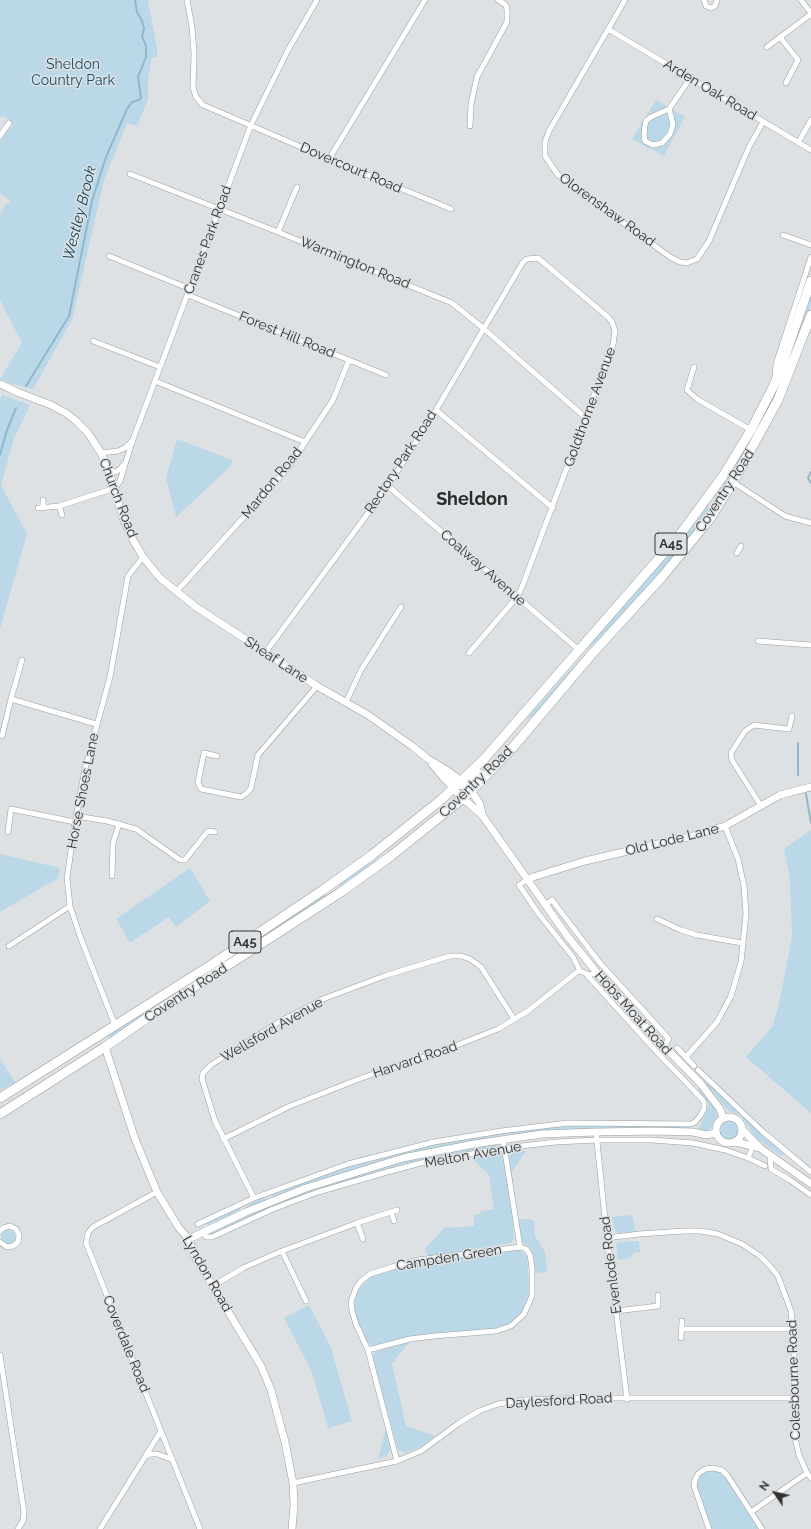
<!DOCTYPE html>
<html>
<head>
<meta charset="utf-8">
<style>
	body { margin:0 }
	#map { position:relative; width:811px; height:1529px; overflow:hidden; background:#dee1e3; font-family:Raleway,sans-serif }
	canvas { display:block }
	.north { position:absolute; left:755px; top:1473px; width:40px; height:40px; -webkit-text-stroke:3px #dee1e3; paint-order:stroke; rotate:304deg; font-size:11px; font-weight:700; line-height:16px; text-align:center; color:#333435 }
	.north::after { content:''; display:block; margin:auto; width:14px; height:18px; background:#333435; clip-path:polygon(50% 0,100% 100%,50% 72%,0 100%) }
</style>
</head>
<body>
<div id="map">
<canvas width="811" height="1529"></canvas>
<div class="north">N</div>
</div>
<script>
const ctx = document.querySelector('canvas').getContext('2d');
ctx.lineJoin = 'round';
function fill(path, color) {
  ctx.fillStyle = color;
  ctx.fill(path, 'evenodd');
}
function poly(rows) {
  const path = new Path2D();
  for (const r of rows) {
    if (r.length === 3) {
      path.moveTo(r[0] + r[2], r[1]);
      path.arc(r[0], r[1], r[2], 0, 2 * Math.PI);
      continue;
    }
    path.moveTo(r[0], r[1]);
    for (let i = 2; i < r.length; i += 2) path.lineTo(r[i], r[i + 1]);
  }
  return path;
}
function stroke(path, color, width, dash) {
  ctx.strokeStyle = color;
  ctx.lineWidth = width;
  ctx.lineCap = dash ? 'butt' : 'round';
  ctx.setLineDash(dash || []);
  ctx.stroke(path);
}
function write(font, color, halo, rows, align = 'center') {
  ctx.font = font + ' Raleway,sans-serif';
  ctx.lineWidth = 3;
  ctx.setLineDash([]);
  ctx.textBaseline = 'middle';
  ctx.strokeStyle = halo;
  ctx.fillStyle = color;
  for (const [text, x, y, turn = 0] of rows) {
    ctx.save();
    ctx.translate(x, y);
    ctx.rotate((+turn || 0) * Math.PI / 180);
    ctx.textAlign = isNaN(turn) ? turn : align;
    if (halo) ctx.strokeText(text, 0, 0);
    ctx.fillText(text, 0, 0);
    ctx.restore();
  }
}
fill(poly([
	[0,0,148,0,157,48,157,57,152,57,148,80,148,97,146,105,137,126,127,123,104,180,72,320,33,389,9,383,0,379,22,343,0,300,0,214,6,204,12,202,0,193,0,141,8,130,13,126,5,116,0,117],
	[656,100,685,117,664,156,632,139],
	[811,293,811,305,806,321,795,351,792,350],
	[2,395,30,405,14,438,1,485,27,534,0,629,0,401],
	[754,431,758,433,715,505,713,504,716,498,713,497],
	[177,439,232,460,231,466,176,517,166,478],
	[709,501,711,502,707,508,711,510,692,537,623,614,595,643,587,649,585,650],
	[587,654,539,712,528,719,527,718,584,655],
	[811,830,811,1113,746,1057,772,1027,779,1004,792,937,790,879,784,849],
	[0,854,60,868,58,878,0,912],
	[376,859,378,862,342,888,339,885,328,891],
	[190,868,210,901,176,927,169,917,130,943,116,919],
	[336,889,337,890,112,1038,106,1035,323,894,325,897],
	[0,1058,15,1082,0,1090],
	[708,1082,742,1116,783,1152,784,1154,783,1155,781,1156,756,1138,741,1115,729,1111,726,1108,706,1084],
	[699,1089,715,1109,717,1115,716,1121,712,1128,706,1131,699,1129,708,1106,708,1103,697,1091],
	[730,1130,10],
	[585,1125,691,1126,692,1128,691,1130,620,1127,508,1134,404,1155,360,1167,273,1197,271,1195,272,1194,344,1168,430,1146,520,1130],
	[496,1144,497,1147,426,1160,349,1181,213,1235,210,1234,209,1233,289,1197,396,1163,446,1152],
	[526,1151,512,1172,517,1219,529,1219,534,1221,535,1236,545,1252,547,1272,535,1273,534,1259,531,1250,522,1241,519,1225,513,1226,514,1237,511,1243,428,1257,425,1249,444,1228,474,1226,474,1215,479,1214,481,1211,494,1209,489,1175,472,1158],
	[263,1197,265,1198,265,1201,247,1207,247,1205],
	[240,1207,240,1211,207,1225,206,1223],
	[627,1215,633,1217,635,1231,619,1233,614,1229,612,1217],
	[8,1237,7],
	[639,1241,640,1252,635,1252,629,1258,618,1260,616,1245,618,1242],
	[518,1249,527,1257,530,1294,526,1307,516,1320,504,1327,472,1331,407,1337,373,1346,366,1341,357,1323,354,1301,358,1290,370,1277,393,1268],
	[309,1305,331,1348,352,1421,328,1428,312,1372,284,1318],
	[409,1342,392,1364,406,1426,435,1436,422,1446,406,1453,398,1450,372,1358,375,1352],
	[386,1427,392,1447,386,1457,378,1459],
	[715,1470,720,1472,727,1478,759,1529,711,1529,698,1492,697,1484,701,1474,705,1471]
]), '#bad8e8');
stroke(poly([
	[26,386,69,316,92,201,106,157,127,109,132,102,139,100,141,98,138,77,146,57,146,46,142,36,144,29,142,21,137,12,135,0],
	[0,455,7,430,16,408],
	[811,472,808,478,811,483],
	[798,775,798,743],
	[806,794,811,823]
]), '#90b8cc', 2);
const street = poly([
	[187,0,192,27,194,53,193,88,196,97,203,105,329,159,451,209],
	[625,0,549,131,545,142,545,156,558,175,670,257,680,262,687,263,697,259,709,241,749,147,763,122],
	[704,0,706,6,711,8,715,6,717,0],
	[801,0,811,13],
	[608,29,811,150],
	[780,37,798,60,786,83],
	[767,47,811,14],
	[669,109,651,117,646,121,645,125,644,136,645,141,653,145,662,143,670,134,673,124,669,109,691,77],
	[470,126,471,104,477,77,507,22,507,10,506,5,498,0],
	[0,136,9,123],
	[798,143,811,120],
	[329,159,425,0],
	[130,174,278,232,452,303,483,328,586,418],
	[278,232,297,187],
	[783,235,811,245],
	[109,256,190,289],
	[188,295,386,375],
	[93,341,160,367],
	[694,367,687,390,697,399,751,430],
	[775,377,776,364,811,257],
	[155,381,305,442],
	[436,410,553,508],
	[101,453,118,451,125,448,131,442],
	[109,471,116,472,120,469,124,464],
	[733,482,785,516,811,523],
	[388,486,579,650],
	[43,500,43,507],
	[59,506,62,515],
	[38,508,59,506,115,488,120,481,132,442,251,125,288,50,317,0],
	[737,553,741,546],
	[176,592,288,468,333,400,349,360],
	[758,641,811,645],
	[265,653,388,486,436,410,523,262,527,259,538,258,608,317,612,322,615,331,613,345,522,587,517,597,469,653],
	[22,660,11,699,96,724],
	[346,702,361,670,401,607],
	[2,736,11,699],
	[217,756,204,753,198,782,201,789,241,797,247,793,251,788,258,755,317,686],
	[761,806,732,760,731,753,745,731,754,725,789,729,792,716],
	[76,816,107,821,136,829,180,860,185,860,207,832,211,831,215,832],
	[8,832,11,809,75,822],
	[112,876,113,843,119,824],
	[527,880,519,885,538,913,573,957,580,971],
	[545,905,552,900,600,963,669,1039,664,1047],
	[657,919,681,930,697,935,742,943],
	[9,946,70,906],
	[115,1025,81,939,70,906,67,878,75,822,85,769,110,677,128,576,143,557],
	[677,1048,694,1066],
	[686,1057,717,1022,731,996,741,962,746,914,744,886,738,859,725,826],
	[698,1070,762,1131,811,1172],
	[596,1132,607,1238,627,1399],
	[223,1139,290,1106,359,1079,455,1046,498,1029,528,1011,577,972,580,971,590,975,596,972],
	[503,1139,520,1247,526,1249,530,1255,532,1268,532,1296,524,1314,511,1326,496,1331,434,1336,410,1339,368,1350,356,1324,352,1311,351,1302,356,1288,361,1281,370,1274,392,1267,418,1260,520,1247],
	[770,1154,771,1169,790,1180,811,1195],
	[748,1158,765,1166],
	[157,1192,93,1227,88,1233,86,1243,200,1529],
	[254,1198,215,1121,202,1079,203,1073,211,1065,279,1022,323,999,387,975,450,956,461,956,470,959,481,967,514,1019],
	[391,1212,394,1221],
	[357,1223,363,1239],
	[198,1224,254,1198,348,1164,434,1142,501,1131,568,1123,691,1124,695,1122,700,1116,704,1109,704,1102,701,1098,654,1049,587,975],
	[0,1231,3,1228,10,1226,16,1229,19,1235,18,1242,13,1246,7,1247,0,1242],
	[204,1232,206,1237,212,1237,273,1209,318,1192,387,1172,421,1163,504,1148,556,1142,597,1140,652,1140,693,1143,725,1150,748,1158,751,1151],
	[607,1238,639,1234,684,1231,701,1231,718,1234,742,1244,760,1256,770,1266,778,1276,791,1311,794,1346,795,1438,799,1455,807,1473,811,1478],
	[282,1251,306,1301],
	[213,1286,243,1268,282,1251,357,1223,397,1210],
	[616,1311,658,1306,658,1295],
	[682,1329,793,1329],
	[681,1338,682,1321],
	[368,1350,397,1461],
	[0,1355,24,1512,23,1521,18,1529],
	[146,1456,151,1454,157,1454,171,1459],
	[293,1483,397,1461,421,1451,459,1423,479,1411,498,1404,522,1400,594,1398,794,1398],
	[751,1512,807,1473],
	[100,1529,161,1431],
	[709,1529,694,1486,695,1480,698,1474,705,1469,713,1468,722,1470,727,1475,762,1529]
]);
const secondary = poly([
	[0,384,17,392,51,405,66,413,75,420,88,433,101,453,109,470,123,518,132,538,143,557,160,578,196,607,317,686,368,715,412,746,428,759,448,771,461,781,471,791,480,804,482,815],
	[432,764,459,795,482,815,568,937,594,969,641,1022,701,1084,720,1109,723,1118],
	[527,880,533,877,585,861,692,836,725,826,780,795,811,787],
	[105,1047,135,1139,157,1192,179,1228,189,1239,194,1255,261,1366,271,1390,285,1442,293,1483,294,1505,292,1529],
	[729,1130,13],
	[742,1129,760,1148,811,1184],
	[736,1142,760,1148],
	[189,1239,246,1212,306,1188,403,1158,474,1144,542,1134,596,1132,654,1131,693,1132,706,1135,716,1133]
]);
const highway = poly([
	[444,777,458,784,465,785,473,781,480,774],
	[0,1098,211,965,323,890,372,855,442,799,484,759,682,532,723,476,751,430,773,387,780,371,811,281],
	[0,1114,105,1047,160,1009,341,892,391,856,467,795,509,752,591,655,662,577,709,520,733,482,778,400,811,315]
]);
stroke(street, '#9a9d9e', 6);
stroke(secondary, '#9a9d9e', 8);
stroke(highway, '#9a9d9e', 10);
stroke(street, '#fff', 5);
stroke(secondary, '#fff', 7);
stroke(highway, '#fff', 9);
for (const [x, y, w] of [
	[671,544,32],
	[245,942,32]
]) {
  const box = new Path2D();
  box.roundRect(x - w / 2, y - 11, w, 22, 3);
  ctx.fillStyle = '#dee1e3';
  ctx.fill(box);
  stroke(box, '#333435', 1);
}
write('bold 13px', '#333435', null, [
	["A45",671,544],
	["A45",245,942]
]);
write('14px', '#194d63', '#dee1e3', [
	["Sheldon",73,65],
	["Country Park",73,81]
]);
write('14px', '#333435', '#dee1e3', [
	["Arden Oak Road",710,90,31],
	["Dovercourt Road",351,168,23],
	["Olorenshaw Road",607,210,36],
	["Cranes Park Road",208,240,-70],
	["Warmington Road",355,263,22],
	["Forest Hill Road",287,335,22],
	["Goldthorne Avenue",590,407,-70],
	["Rectory Park Road",401,462,-57],
	["Mardon Road",272,483,-51],
	["Coventry Road",725,491,-57],
	["Church Road",118,498,69],
	["Coalway Avenue",483,568,41],
	["Sheaf Lane",276,660,33],
	["Coventry Road",476,782,-44],
	["Horse Shoes Lane",83,791,-79],
	["Old Lode Lane",672,840,-14],
	["Coventry Road",186,993,-33],
	["Hobs Moat Road",633,1013,48],
	["Wellsford Avenue",272,1030,-30],
	["Harvard Road",415,1060,-19],
	["Melton Avenue",473,1155,-10],
	["Campden Green",449,1258,-9],
	["Evenlode Road",611,1265,-97],
	["Lyndon Road",207,1274,60],
	["Coverdale Road",126,1344,68],
	["Colesbourne Road",794,1380,-92],
	["Daylesford Road",559,1401,-3]
]);
write('italic 15px', '#0c4359', '#dee1e3', [
	["Westley Brook",80,213,-76]
]);
write('bold 18px', '#2a2c2d', '#dee1e3', [
	["Sheldon",472,500]
]);
</script>
</body>
</html>
